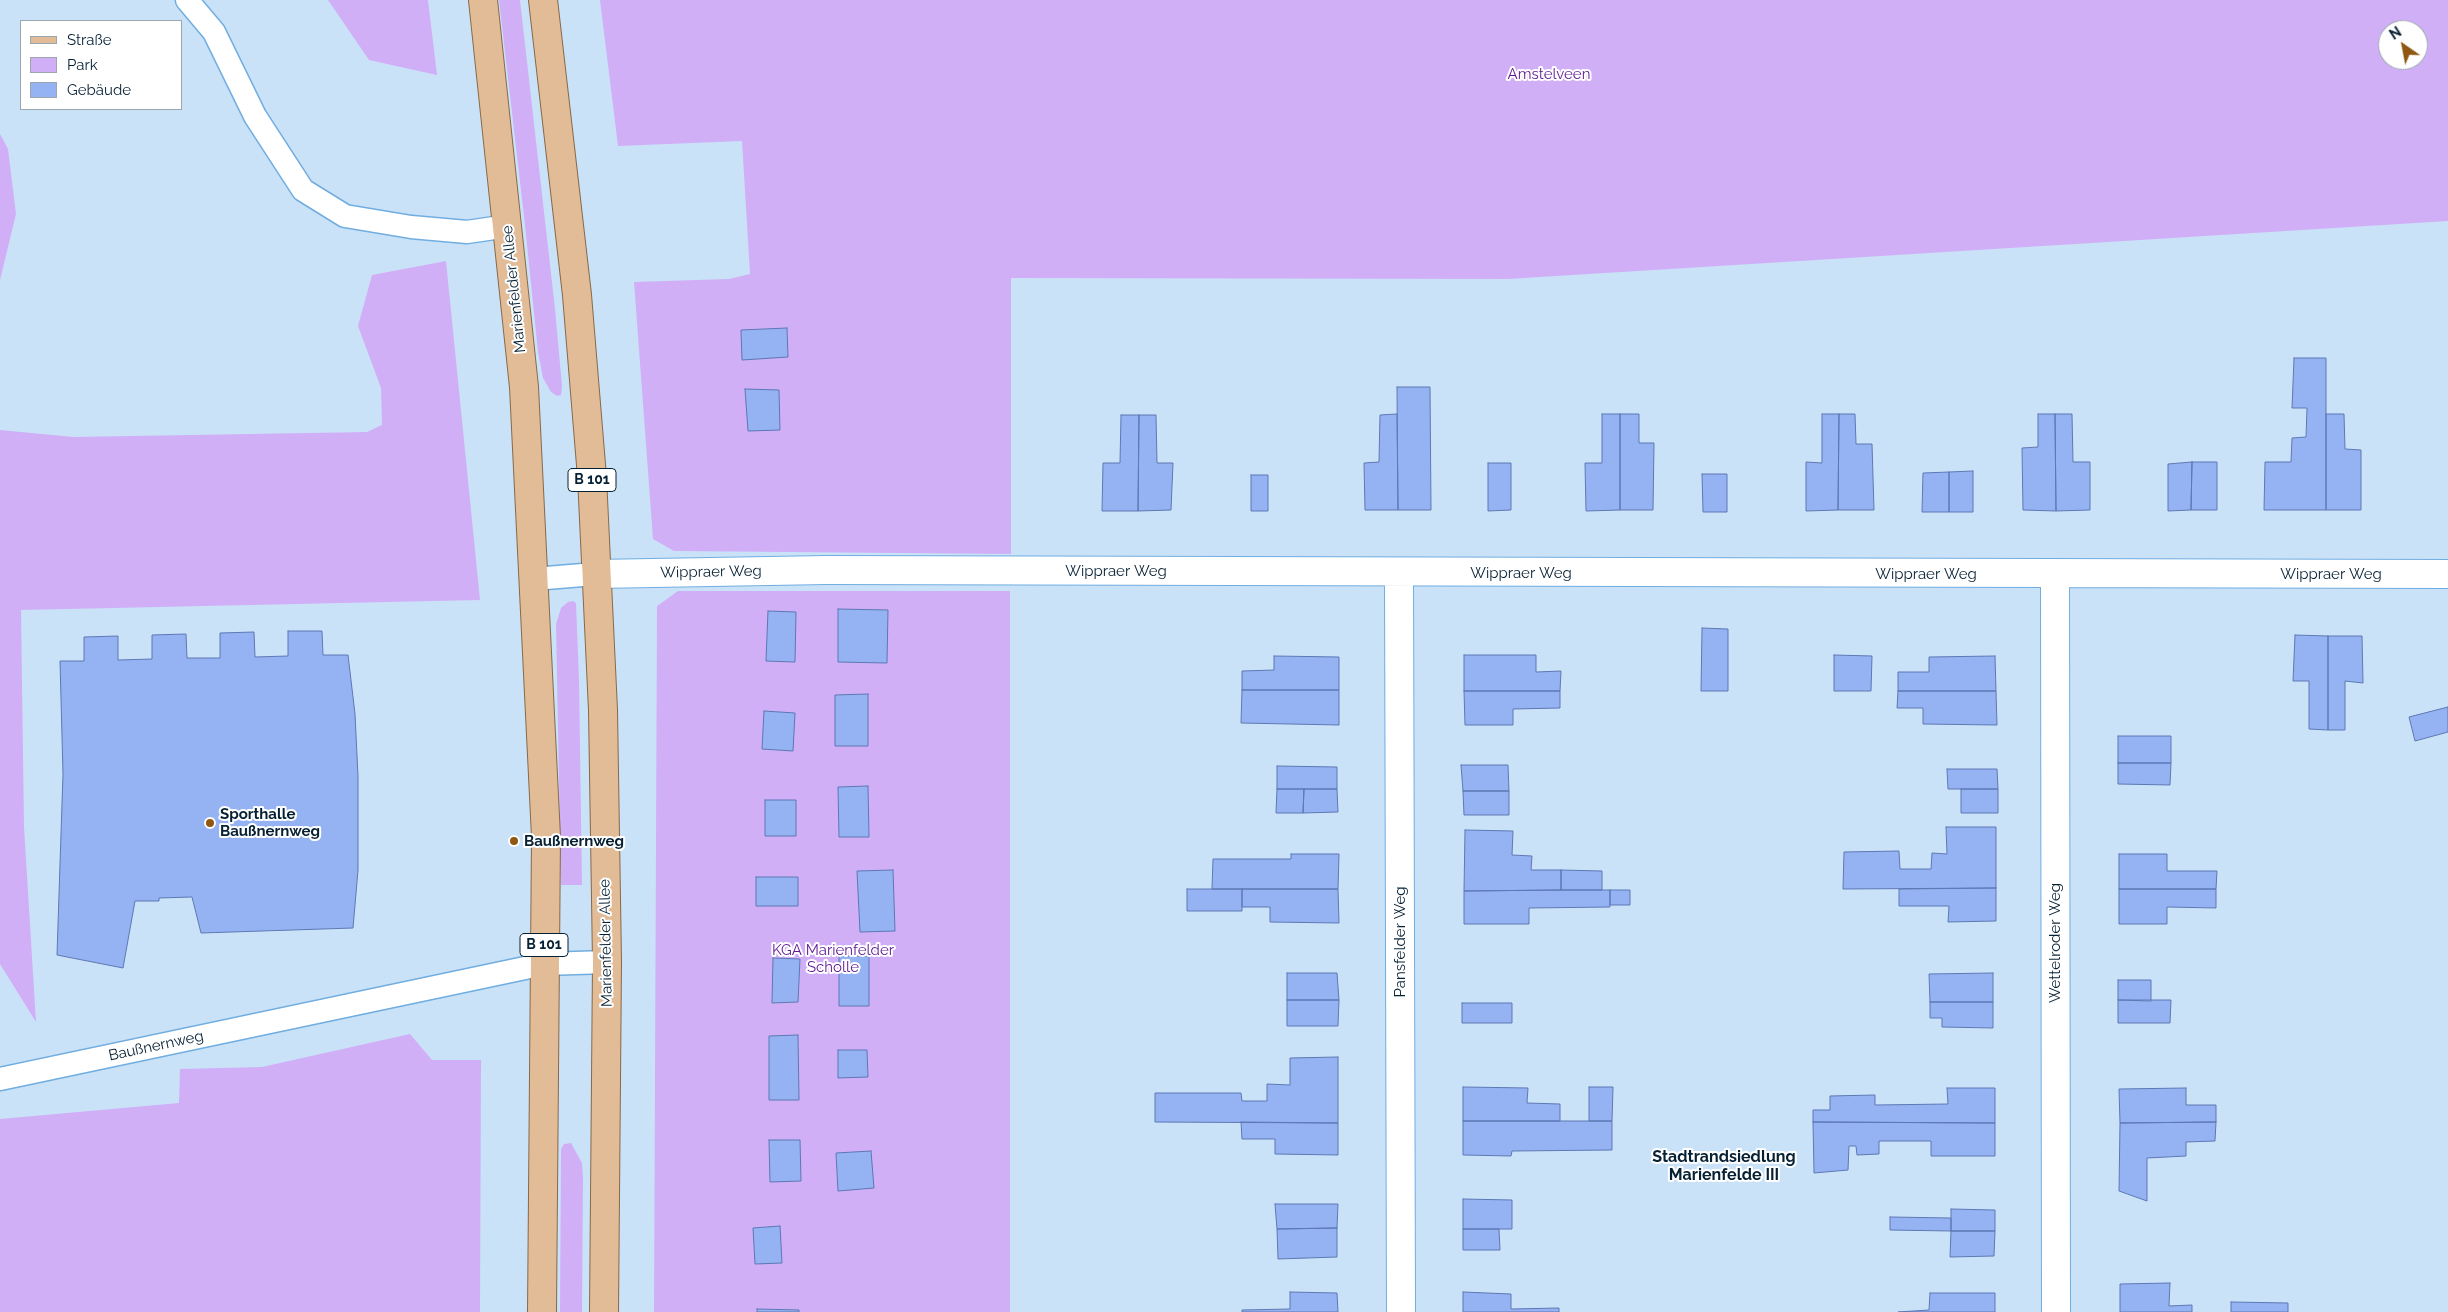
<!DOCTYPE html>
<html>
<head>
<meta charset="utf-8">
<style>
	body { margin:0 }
	#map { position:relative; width:2448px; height:1312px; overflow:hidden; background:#cae2f8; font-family:Raleway,sans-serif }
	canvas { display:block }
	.legend { position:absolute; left:20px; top:20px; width:162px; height:90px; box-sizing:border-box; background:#fff; border:1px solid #9ba6ae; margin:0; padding:6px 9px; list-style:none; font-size:15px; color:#062034 }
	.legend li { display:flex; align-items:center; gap:10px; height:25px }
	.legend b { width:25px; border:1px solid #9ba6ae }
	.north { position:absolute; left:2378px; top:20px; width:50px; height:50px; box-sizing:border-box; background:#fff; border:1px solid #9ba6ae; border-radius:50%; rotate:327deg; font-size:14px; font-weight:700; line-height:20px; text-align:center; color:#062034 }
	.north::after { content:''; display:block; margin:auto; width:18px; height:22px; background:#905710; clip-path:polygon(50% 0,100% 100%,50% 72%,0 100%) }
</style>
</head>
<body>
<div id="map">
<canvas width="2448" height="1312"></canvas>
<ul class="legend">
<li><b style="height:6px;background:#e1bc97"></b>Straße</li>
<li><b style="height:14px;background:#d0aff7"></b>Park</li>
<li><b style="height:14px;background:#95b2f2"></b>Gebäude</li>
</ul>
<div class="north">N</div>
</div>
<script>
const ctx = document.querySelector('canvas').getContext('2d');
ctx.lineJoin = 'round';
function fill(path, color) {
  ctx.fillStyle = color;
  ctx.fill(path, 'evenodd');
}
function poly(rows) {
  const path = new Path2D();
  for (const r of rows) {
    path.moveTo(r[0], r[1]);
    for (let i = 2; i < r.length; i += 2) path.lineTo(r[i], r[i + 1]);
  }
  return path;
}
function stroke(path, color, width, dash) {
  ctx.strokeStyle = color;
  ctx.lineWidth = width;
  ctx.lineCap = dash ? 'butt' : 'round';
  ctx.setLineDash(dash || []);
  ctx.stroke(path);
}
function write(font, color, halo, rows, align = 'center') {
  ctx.font = font + ' Raleway,sans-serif';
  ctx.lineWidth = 4;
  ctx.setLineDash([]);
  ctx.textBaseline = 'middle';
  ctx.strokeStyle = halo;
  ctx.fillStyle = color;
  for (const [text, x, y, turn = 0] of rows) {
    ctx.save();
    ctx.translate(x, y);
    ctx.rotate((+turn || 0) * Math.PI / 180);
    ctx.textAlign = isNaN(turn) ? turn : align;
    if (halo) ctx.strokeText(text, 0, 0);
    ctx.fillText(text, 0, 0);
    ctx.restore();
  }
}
fill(poly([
	[328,0,428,0,437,75,369,60],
	[499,0,520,0,555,309,562,386,561,395,557,396,551,392,543,378,538,352,525,225],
	[600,0,2448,0,2448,221,1508,279,1011,278,1011,554,674,551,653,539,634,282,729,279,750,274,742,141,618,146],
	[2388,30,2418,30,2418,60,2388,60],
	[0,134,8,149,16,214,0,280],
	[446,261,480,600,21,610,24,827,36,1022,0,964,0,430,73,437,367,432,382,425,381,388,358,326,372,275],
	[678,591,1010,591,1010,1312,654,1312,657,606],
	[573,601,576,603,579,680,582,885,561,885,556,624,561,608,568,602],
	[410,1034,432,1060,481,1060,480,1312,0,1312,0,1119,179,1103,180,1069,262,1067],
	[571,1143,582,1163,583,1177,582,1312,560,1312,561,1149,564,1144]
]), '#d0aff7');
const building = poly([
	[787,328,788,357,742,360,741,330,787,328],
	[2294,358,2326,358,2326,510,2264,510,2265,462,2291,462,2292,438,2306,437,2307,408,2292,408,2294,358],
	[1397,387,1430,387,1431,510,1398,510,1397,387],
	[745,389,779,390,780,430,748,431,745,389],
	[1397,414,1398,510,1365,510,1364,463,1379,462,1380,415,1397,414],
	[1602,414,1620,414,1620,510,1586,511,1585,463,1602,463,1602,414],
	[1620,414,1639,414,1639,443,1654,443,1653,510,1620,510,1620,414],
	[1822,414,1839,414,1838,510,1806,511,1806,462,1822,463,1822,414],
	[1839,414,1855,414,1856,444,1872,444,1874,510,1838,510,1839,414],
	[2038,414,2055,414,2056,511,2023,510,2022,448,2038,447,2038,414],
	[2055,414,2072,414,2073,462,2090,462,2090,510,2056,511,2055,414],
	[2326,414,2344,414,2345,449,2361,450,2361,510,2326,510,2326,414],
	[1121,415,1139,415,1138,511,1102,511,1103,463,1120,463,1121,415],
	[1139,415,1156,415,1157,463,1173,463,1171,510,1138,511,1139,415],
	[2192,462,2217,462,2217,510,2191,510,2192,462],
	[2192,462,2191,510,2168,511,2168,464,2192,462],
	[1488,463,1511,463,1511,510,1488,511,1488,463],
	[1973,471,1973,512,1949,512,1949,472,1973,471],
	[1949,472,1949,512,1922,512,1923,473,1949,472],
	[1702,474,1727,474,1727,512,1703,512,1702,474],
	[1251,475,1268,475,1268,511,1251,511,1251,475],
	[838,609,888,610,887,663,838,662,838,609],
	[768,611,796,612,795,662,766,661,768,611],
	[1702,628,1728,629,1728,691,1701,691,1702,628],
	[288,631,322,631,323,655,348,655,355,714,358,776,358,870,353,928,201,933,192,897,159,898,159,901,135,901,123,968,57,955,63,774,60,661,84,661,84,637,118,636,118,660,152,659,152,635,186,634,187,658,220,658,220,633,254,632,255,657,288,656,288,631],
	[2295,635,2328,636,2328,730,2309,729,2309,681,2293,681,2295,635],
	[2328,636,2362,636,2363,683,2345,681,2345,730,2328,730,2328,636],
	[1464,655,1536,655,1536,672,1561,671,1560,691,1464,691,1464,655],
	[1834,655,1872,656,1871,691,1834,691,1834,655],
	[1274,656,1339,657,1339,690,1242,690,1242,671,1274,670,1274,656],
	[1995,656,1996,691,1898,691,1898,672,1929,672,1929,657,1995,656],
	[1242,690,1339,690,1339,725,1241,723,1242,690],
	[1464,691,1560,691,1560,708,1513,709,1513,725,1465,725,1464,691],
	[1898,691,1996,691,1997,725,1923,724,1923,708,1897,708,1898,691],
	[868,694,868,746,835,746,835,695,868,694],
	[2448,707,2448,732,2415,741,2409,717,2448,707],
	[764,711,795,713,793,751,762,749,764,711],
	[2118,736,2171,736,2171,763,2118,763,2118,736],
	[2118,763,2171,763,2170,785,2118,784,2118,763],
	[1461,765,1508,765,1509,791,1463,791,1461,765],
	[1277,766,1337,767,1337,789,1277,789,1277,766],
	[1947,769,1997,769,1998,789,1948,789,1947,769],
	[868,786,869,837,839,837,838,787,868,786],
	[1277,789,1304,789,1303,813,1276,813,1277,789],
	[1304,789,1337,789,1338,812,1303,813,1304,789],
	[1961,789,1998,789,1998,813,1961,813,1961,789],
	[1463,791,1509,791,1509,815,1464,815,1463,791],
	[765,800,796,800,796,836,765,836,765,800],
	[1946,827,1996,827,1996,888,1843,889,1844,852,1899,851,1900,869,1931,869,1932,853,1947,854,1946,827],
	[1465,830,1513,831,1512,855,1532,856,1531,870,1561,870,1561,890,1464,891,1465,830],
	[1291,854,1339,854,1338,889,1212,889,1213,859,1291,859,1291,854],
	[2119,854,2167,854,2167,871,2217,871,2216,889,2119,889,2119,854],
	[893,870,895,931,860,932,857,871,893,870],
	[1561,870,1602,871,1602,890,1561,890,1561,870],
	[756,877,798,877,798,906,756,906,756,877],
	[1996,888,1996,921,1948,922,1949,906,1899,906,1899,889,1996,888],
	[1187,889,1242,889,1242,911,1187,911,1187,889],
	[1242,889,1338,889,1339,923,1270,922,1270,907,1242,907,1242,889],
	[2119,889,2216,889,2216,908,2167,907,2167,924,2119,924,2119,889],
	[1561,890,1610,890,1610,907,1529,908,1529,924,1464,924,1464,891,1561,890],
	[1610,890,1630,890,1630,905,1610,905,1610,890],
	[839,956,869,956,869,1006,839,1006,839,956],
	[773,958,800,959,798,1002,772,1003,773,958],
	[1287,973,1337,973,1339,1000,1287,1000,1287,973],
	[1993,973,1993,1002,1930,1002,1929,974,1993,973],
	[2118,980,2151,980,2151,1001,2118,1000,2118,980],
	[1287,1000,1339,1000,1338,1026,1287,1026,1287,1000],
	[2118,1000,2171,1000,2170,1023,2118,1023,2118,1000],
	[1930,1002,1993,1002,1993,1028,1942,1027,1942,1018,1930,1018,1930,1002],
	[1462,1003,1512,1003,1512,1023,1462,1023,1462,1003],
	[798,1035,799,1100,769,1100,769,1036,798,1035],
	[838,1050,867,1050,868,1077,838,1078,838,1050],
	[1338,1057,1338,1123,1155,1122,1155,1093,1241,1093,1242,1101,1267,1101,1267,1084,1290,1085,1290,1058,1338,1057],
	[1463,1087,1528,1088,1527,1103,1560,1104,1560,1121,1463,1121,1463,1087],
	[1589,1087,1613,1087,1612,1121,1589,1121,1589,1087],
	[1947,1088,1995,1088,1995,1123,1813,1122,1813,1110,1830,1110,1830,1096,1875,1095,1875,1105,1948,1104,1947,1088],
	[2186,1088,2186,1105,2216,1105,2216,1122,2120,1123,2119,1089,2186,1088],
	[1463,1121,1612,1121,1612,1150,1512,1151,1511,1156,1463,1155,1463,1121],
	[1241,1122,1338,1123,1338,1155,1275,1154,1275,1139,1242,1139,1241,1122],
	[1813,1122,1995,1123,1995,1156,1931,1156,1931,1141,1879,1141,1879,1154,1857,1155,1856,1146,1849,1146,1848,1170,1814,1173,1813,1122],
	[2216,1122,2215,1141,2186,1142,2186,1156,2147,1158,2147,1201,2119,1191,2120,1123,2216,1122],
	[769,1140,800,1140,801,1181,770,1182,769,1140],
	[871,1151,874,1188,838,1191,836,1153,871,1151],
	[1463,1199,1512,1200,1512,1229,1463,1229,1463,1199],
	[1275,1204,1338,1204,1337,1228,1277,1229,1275,1204],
	[1951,1209,1995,1210,1995,1231,1951,1231,1951,1209],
	[1890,1217,1951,1218,1951,1231,1890,1230,1890,1217],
	[780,1226,782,1263,755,1264,753,1228,780,1226],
	[1337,1228,1337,1257,1278,1259,1277,1229,1337,1228],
	[1463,1229,1499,1229,1500,1250,1463,1250,1463,1229],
	[1951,1231,1995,1231,1994,1256,1950,1257,1951,1231],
	[2170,1283,2169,1306,2192,1305,2192,1312,2120,1312,2120,1284,2170,1283],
	[1290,1292,1337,1293,1338,1312,1242,1312,1242,1310,1290,1309,1290,1292],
	[1463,1292,1511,1294,1511,1309,1559,1308,1559,1312,1463,1312,1463,1292],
	[1930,1293,1995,1293,1995,1312,1898,1312,1929,1310,1930,1293],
	[2231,1302,2288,1303,2288,1312,2231,1312,2231,1302],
	[757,1309,799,1310,799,1312,757,1312,757,1309]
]);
fill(building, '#95b2f2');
stroke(building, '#5d78b4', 1);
const lane = poly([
	[187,0,214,32,255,116,303,190,345,216,411,227,467,232,508,226],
	[534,579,595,574],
	[0,1079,544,964,607,962]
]);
const street = poly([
	[1399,573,1401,1312],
	[595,574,827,570,2448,574],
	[2055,574,2056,1312]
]);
const primary = poly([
	[483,0,524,387,546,837,542,1312],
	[543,0,577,295,592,477,603,710,607,962,604,1312]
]);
stroke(lane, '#70ade0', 25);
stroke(street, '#70ade0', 30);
stroke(primary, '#876948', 30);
stroke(lane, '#fff', 22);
stroke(street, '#fff', 28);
stroke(primary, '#e1bc97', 28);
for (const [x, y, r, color] of [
	[210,823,5,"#905710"],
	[514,841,5,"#905710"]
]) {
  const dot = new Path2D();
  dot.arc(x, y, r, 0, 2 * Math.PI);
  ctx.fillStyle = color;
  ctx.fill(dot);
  stroke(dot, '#fff', 2);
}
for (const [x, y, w] of [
	[592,480,48],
	[544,945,48]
]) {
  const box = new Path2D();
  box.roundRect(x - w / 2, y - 11.5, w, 23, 4);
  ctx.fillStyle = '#fff';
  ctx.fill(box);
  stroke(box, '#062034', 1);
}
write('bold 14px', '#062034', null, [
	["B 101",592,480],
	["B 101",544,945]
]);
write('15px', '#5f1a93', '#fff', [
	["Amstelveen",1549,74],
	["KGA Marienfelder",833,950],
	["Scholle",833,967]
]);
write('15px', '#062034', '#fff', [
	["Marienfelder Allee",514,289,-96],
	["Wippraer Weg",1116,571],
	["Wippraer Weg",711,572,-1],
	["Wippraer Weg",1521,573],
	["Wippraer Weg",1926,574],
	["Wippraer Weg",2331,574],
	["Pansfelder Weg",1400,942,-90],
	["Marienfelder Allee",606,943,-91],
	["Wettelroder Weg",2055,943,-90],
	["Baußnernweg",156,1046,-12]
]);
write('bold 15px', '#062034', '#fff', [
	["Sporthalle",220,814],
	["Baußnernweg",220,831],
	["Baußnernweg",524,841]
], 'left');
write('bold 16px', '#062034', '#fff', [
	["Stadtrandsiedlung",1724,1157],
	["Marienfelde III",1724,1175]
]);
</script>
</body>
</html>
